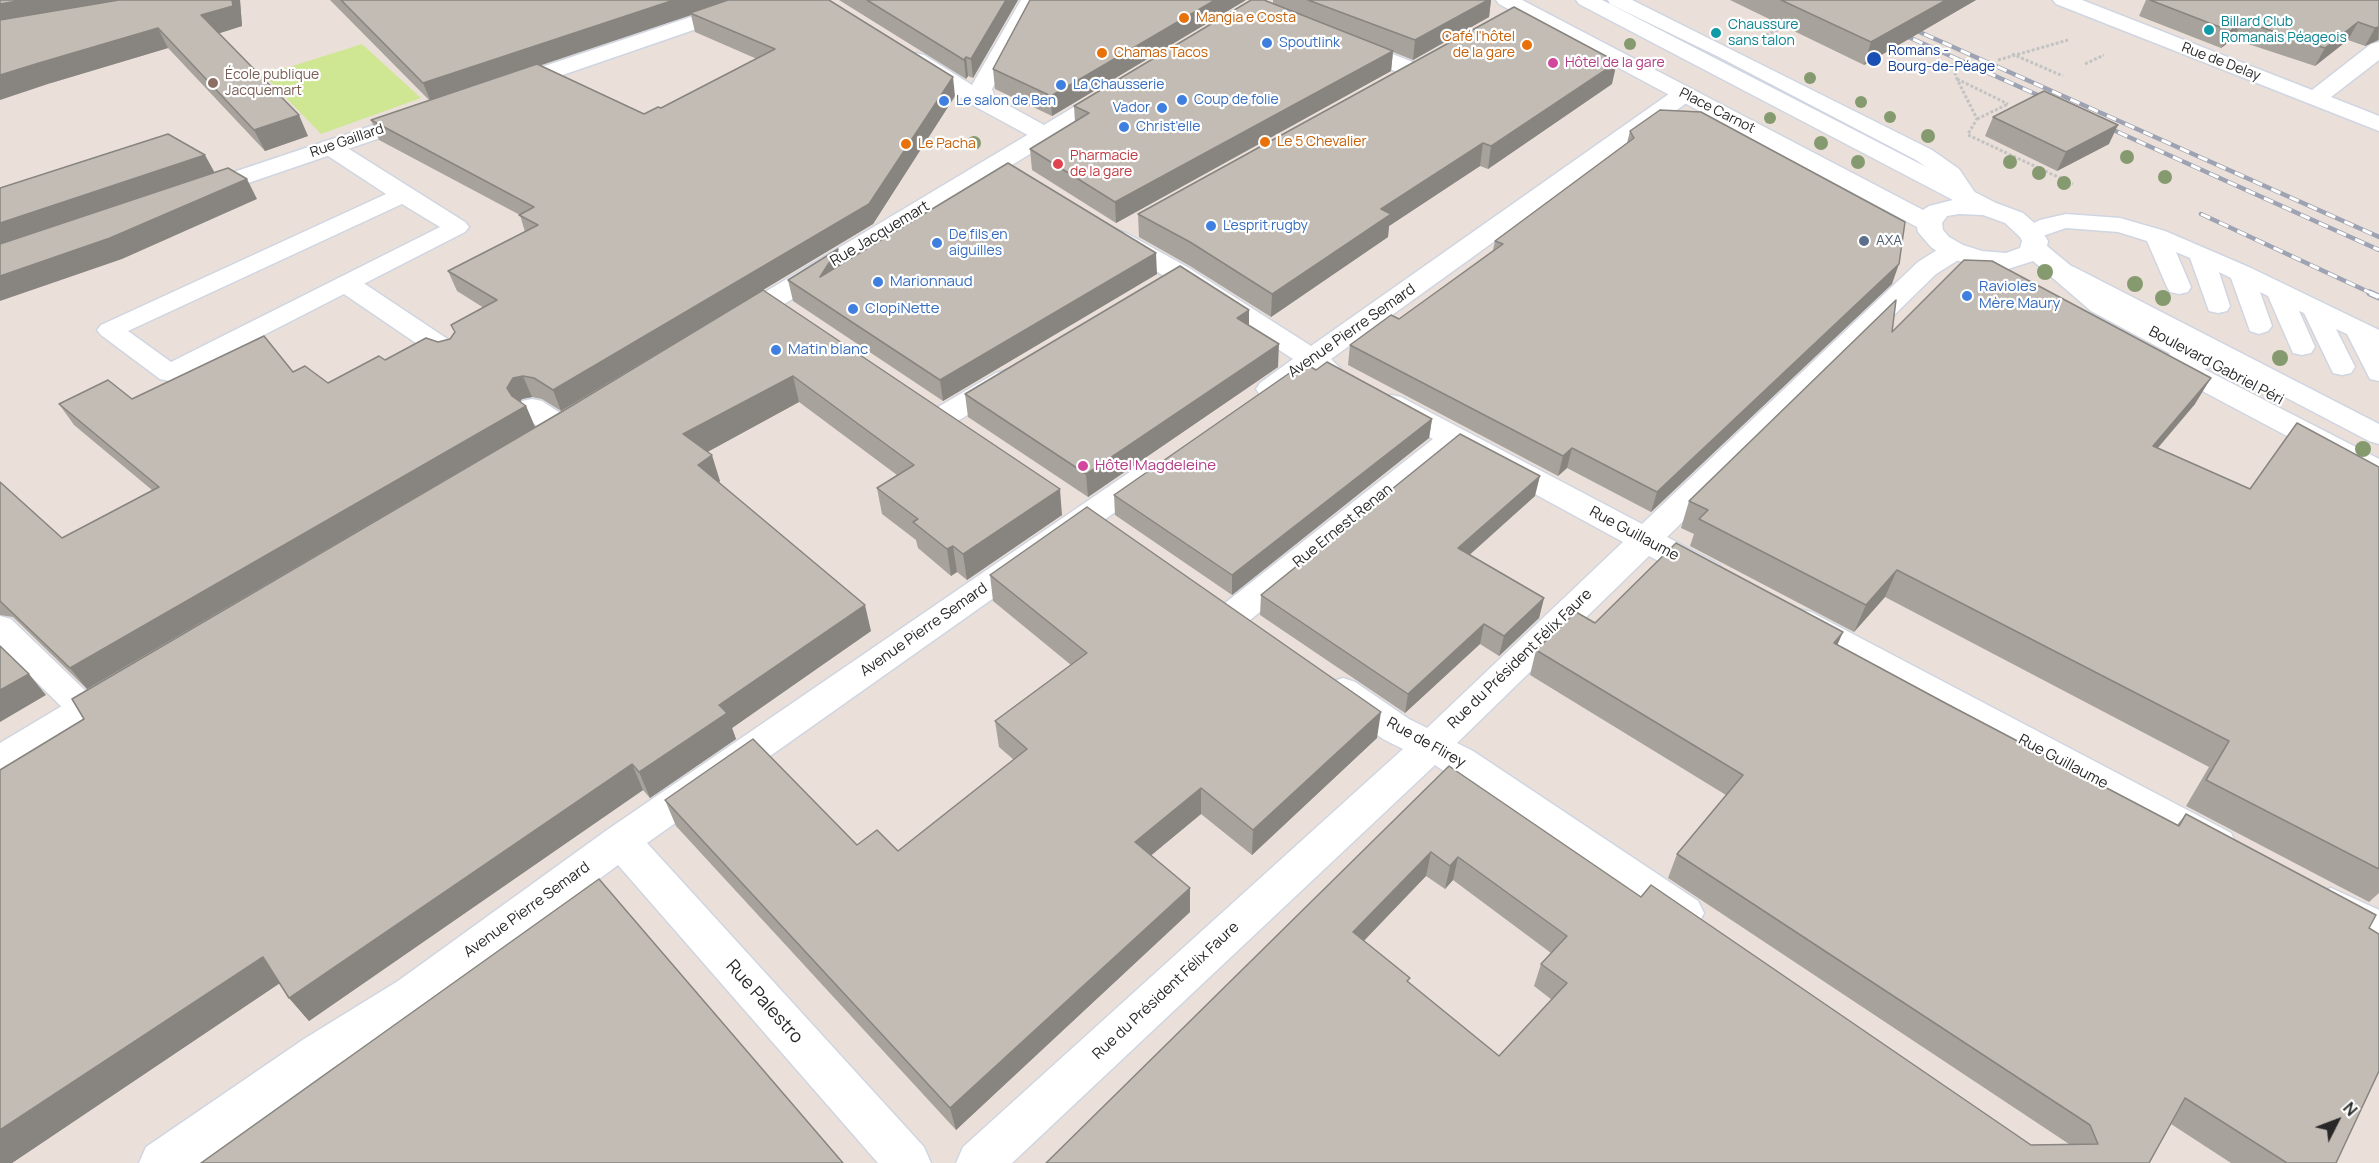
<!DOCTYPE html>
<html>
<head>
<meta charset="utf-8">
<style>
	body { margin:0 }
	#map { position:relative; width:2379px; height:1163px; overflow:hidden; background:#eae0d9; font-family:Manrope,sans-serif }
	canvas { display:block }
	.north { position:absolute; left:2307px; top:1091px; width:60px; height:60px; -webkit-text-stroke:4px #fff; paint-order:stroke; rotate:48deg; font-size:16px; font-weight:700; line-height:24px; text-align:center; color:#282828 }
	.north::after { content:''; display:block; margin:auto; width:21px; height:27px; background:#282828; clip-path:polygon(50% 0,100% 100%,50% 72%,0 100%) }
</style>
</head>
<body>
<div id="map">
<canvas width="2379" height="1163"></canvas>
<div class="north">N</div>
</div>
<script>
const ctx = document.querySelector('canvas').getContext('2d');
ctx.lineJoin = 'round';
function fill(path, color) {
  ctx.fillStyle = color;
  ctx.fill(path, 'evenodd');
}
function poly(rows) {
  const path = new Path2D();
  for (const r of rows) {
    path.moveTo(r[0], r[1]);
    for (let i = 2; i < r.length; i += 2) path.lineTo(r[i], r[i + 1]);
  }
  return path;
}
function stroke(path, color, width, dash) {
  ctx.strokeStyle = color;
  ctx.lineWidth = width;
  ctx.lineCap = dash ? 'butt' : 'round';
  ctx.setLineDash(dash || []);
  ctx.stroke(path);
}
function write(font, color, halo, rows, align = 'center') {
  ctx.font = font + ' Manrope,sans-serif';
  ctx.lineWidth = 4.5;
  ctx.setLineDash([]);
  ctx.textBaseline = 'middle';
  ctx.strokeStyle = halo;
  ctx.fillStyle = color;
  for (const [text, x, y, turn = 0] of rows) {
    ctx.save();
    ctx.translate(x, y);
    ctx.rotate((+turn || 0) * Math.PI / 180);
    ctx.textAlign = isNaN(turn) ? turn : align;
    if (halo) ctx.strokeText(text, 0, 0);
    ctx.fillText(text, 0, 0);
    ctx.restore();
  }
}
fill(poly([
	[362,44,421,98,321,134,264,75]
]), '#cfe792');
const service = poly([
	[1608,0,1632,0,1932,150,1959,169,1978,197,1975,202,1967,204,1959,202,1943,179,1916,160,1719,57,1610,4,1608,0],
	[330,140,338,142,465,222,469,227,465,232,178,379,169,381,160,379,101,335,97,330,101,325,386,194,322,152,319,147,322,142,330,140],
	[402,204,440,227,171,362,128,331,402,204],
	[2066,214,2120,218,2165,231,2251,268,2379,330,2379,381,2370,379,2347,334,2336,329,2355,367,2351,373,2342,375,2333,373,2304,313,2299,311,2315,347,2311,353,2302,355,2293,353,2268,296,2260,292,2272,326,2268,331,2259,334,2250,331,2231,278,2219,272,2230,306,2227,311,2218,313,2209,311,2190,258,2176,252,2191,287,2188,292,2179,294,2170,292,2167,287,2147,241,2118,232,2066,228,2031,240,2023,238,2019,233,2023,228,2040,220,2066,214],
	[2065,265,2074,267,2379,424,2379,444,2369,441,2056,277,2053,272,2056,267,2065,265],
	[0,616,11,619,96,701,101,710,96,719,85,723,74,719,0,646,0,616]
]);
const pedestrian = poly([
	[347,276,356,278,458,346,462,352,458,358,448,361,438,358,338,290,334,284,338,278,347,276],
	[532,399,542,401,572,421,576,428,572,435,561,438,550,435,522,415,517,408,522,401,532,399]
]);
const minor = poly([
	[741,0,772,0,769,4,519,90,511,92,503,90,500,85,503,80,741,0],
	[1021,0,1041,0,992,89,995,98,1053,130,1057,135,1053,140,1045,142,1037,140,976,107,908,65,905,60,908,55,916,53,924,55,972,85,1021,0],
	[2053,0,2082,0,2312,90,2371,44,2379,42,2379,60,2331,97,2379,116,2379,131,2056,4,2053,0],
	[1351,38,1423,66,1426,71,1423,76,1415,78,1407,76,1343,50,1340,45,1343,40,1351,38],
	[1684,87,1692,89,1695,94,1692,99,1331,359,1341,369,1337,375,1327,378,1312,372,1280,395,1270,398,1260,395,1256,389,1260,383,1293,359,1171,280,1108,243,1104,238,1108,233,1117,230,1126,233,1189,268,1311,346,1676,89,1684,87],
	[416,111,424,113,428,118,424,123,210,196,201,198,192,196,189,191,192,186,416,111],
	[1954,243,1963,245,1967,251,1963,257,1936,274,1667,537,1720,565,1724,573,1720,581,1708,585,1696,581,1649,556,1457,743,1473,751,1698,901,1704,913,1698,925,1684,930,1670,925,1435,765,1012,1163,956,1163,963,1147,1403,749,1383,739,1331,702,1325,692,1331,682,1343,678,1355,682,1409,719,1427,728,1623,542,1456,451,1244,625,1232,628,1220,625,1215,616,1220,607,1433,439,1381,411,1376,404,1381,397,1391,395,1401,397,1642,524,1918,262,1945,245,1954,243],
	[1006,370,1016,373,1020,379,1016,385,953,424,943,427,933,424,928,417,933,410,996,373,1006,370],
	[1151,462,1162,465,1166,472,1162,479,647,843,924,1147,931,1163,878,1163,618,865,428,1007,334,1067,200,1163,139,1163,146,1147,304,1039,398,981,607,830,1140,465,1151,462],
	[1799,609,1811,612,2231,833,2236,844,2231,855,2217,860,2203,855,1787,630,1782,621,1787,612,1799,609],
	[2331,888,2379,910,2379,948,2317,917,2311,905,2317,893,2331,888]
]);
const secondary = poly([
	[1496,0,1522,0,1923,210,1929,206,1953,200,1579,4,1576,0,1602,0,1996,203,2023,213,2040,228,2048,241,2047,246,2111,299,2214,354,2218,360,2214,366,2204,369,2379,459,2379,482,2368,479,2159,368,2155,362,2159,356,2171,354,2091,311,2033,261,2008,269,1980,267,1945,257,1931,247,1918,232,1917,227,1499,4,1496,0],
	[1959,214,1983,215,2005,223,2020,237,2022,241,2020,248,2006,253,1982,251,1963,245,1949,237,1943,230,1942,223,1947,216,1959,214],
	[1112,87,1120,89,1123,94,1120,99,745,328,735,330,725,328,721,322,725,316,1104,89,1112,87],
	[119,675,131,679,137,689,131,699,13,771,0,776,0,743,107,679,119,675]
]);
stroke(service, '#cfd5e1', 3);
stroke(pedestrian, '#cfd5e1', 3);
stroke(minor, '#cfd5e1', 3);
stroke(secondary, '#cfd5e1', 3);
stroke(poly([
	[1766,35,1784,27],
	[2012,54,2063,76],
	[1998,60,2068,40],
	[1952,63,1957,79,1977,119,1968,134],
	[2085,64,2104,55],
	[1957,79,2008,104],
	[1977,119,2008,104],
	[1968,135,2073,184]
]), '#c3c3c3', 3, [3, 2]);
fill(service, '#fff');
fill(pedestrian, '#fff');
fill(minor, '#fff');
fill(secondary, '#fff');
const railFar1 = poly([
	[1906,26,2379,237],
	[1895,31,2051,101],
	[2100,124,2379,250],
	[2201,214,2373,294]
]);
const rail = poly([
	[2370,293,2379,297]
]);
stroke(railFar1, '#9da3b2', 4.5);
stroke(rail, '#9da3b2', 7);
stroke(railFar1, '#fff', 3, [10]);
stroke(rail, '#fff', 4.5, [13]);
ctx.fillStyle = '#869a70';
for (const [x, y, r] of [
	[1630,44,6],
	[1810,78,6],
	[1861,102,6],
	[1890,117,6],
	[1770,118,6],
	[1928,136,7],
	[974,143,7],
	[1821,143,7],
	[2127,157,7],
	[1858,162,7],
	[2010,162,7],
	[2039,173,7],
	[2165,177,7],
	[2064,183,7],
	[2045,272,8],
	[2135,284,8],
	[2163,298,8],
	[2280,358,8],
	[2363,449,8]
]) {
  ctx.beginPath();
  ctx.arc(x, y, r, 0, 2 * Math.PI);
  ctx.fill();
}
fill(poly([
	[0,0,240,0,242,26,219,33,308,136,265,151,168,48,51,83],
	[330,0,829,0,955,96,873,224,561,411,542,399,532,397,522,399,520,401,526,406,535,427,87,689,13,617,0,615,0,482,62,538,152,490,74,425,59,404,132,399,293,372,328,383,385,360,450,339,484,308,457,291,448,271,525,232,520,215,379,140,371,120,429,100],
	[691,15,695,32,757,59,661,108,644,114,540,65],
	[839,0,1018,0,973,78,968,76,966,79],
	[1246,0,1052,116,995,89,993,69],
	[1273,0,1491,0,1489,17,1413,60,1393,52,1391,71,1116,223,1032,170,1030,149,1075,122,1074,106,1273,4],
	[1730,0,1976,0,1864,65],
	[2146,0,2379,0,2379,40,2365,46,2348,40,2315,66,2233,39,2221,48,2139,16],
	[1612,84,1488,169,1480,166,1389,226,1388,237,1271,317,1190,266,1139,237,1138,214],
	[1993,117,2109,144,2057,171,1985,136],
	[1630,131,1892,284,1651,512,1567,468,1558,476,1348,365,1350,345,1399,319,1493,250,1495,241,1627,143],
	[841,264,1157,274,943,401,793,301,788,280],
	[763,290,1062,515,967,580,957,572,951,576,918,548,916,540,882,514,877,488,897,475,799,402,707,452,720,481,719,482,871,631,732,728,736,739,650,798,643,790,309,1021,289,998,280,983,12,1163,84,719,563,411],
	[1249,310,1249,325,1278,367,1088,497,968,417,965,394],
	[1892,332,2195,404,2158,448,2250,489,2379,467,2379,893,2369,902,2186,806,2209,767,1885,597,1854,632,1690,546,1694,534,1681,528,1689,501],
	[1316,370,1432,419,1429,438,1232,595,1115,515,1114,495],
	[1535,496,1469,554,1544,598,1539,618,1499,656,1480,644,1405,713,1260,615,1261,595],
	[990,575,1377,738,1252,855,1201,814,1151,855,1190,912,956,1130,676,826,665,800,857,845,898,851,1014,760,999,747,995,721,1071,665,993,601],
	[1595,623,1843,632,1837,645,2177,825,2186,814,2369,928,2336,1163,2231,1163,2171,1124,2149,1163,1046,1163,1449,766,1641,897,2031,1145,2069,1144,1668,878,1677,854,1726,795,1530,675,1536,650],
	[1426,876,1445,889,1453,880,1551,953,1541,964,1534,986,1552,1000,1499,1056,1409,983,1364,941]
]), '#a7a29c');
fill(poly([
	[23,0,153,0,0,26,0,4],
	[232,0,240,0,242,26,211,36,201,15],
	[674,0,734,0,690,13,691,15,431,102,423,83],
	[1006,0,1018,0,973,78,971,59],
	[1215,0,1246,0,1052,116,1051,96],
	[1488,0,1491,0,1489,17,1413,60,1415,40],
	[1946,0,1976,0,1864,65,1871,42],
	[2242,21,2233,39,2221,48,2230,31],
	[2358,22,2348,40,2315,66,2325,48],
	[2379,27,2378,40,2365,46,2375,28],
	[158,28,168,48,51,83,0,100,0,75,39,63],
	[1393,51,1391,71,1116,223,1115,202],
	[966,57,968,76,966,79,964,60],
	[1617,62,1612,84,1488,169,1491,146],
	[953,77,955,96,873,224,561,411,553,390],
	[299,115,308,136,265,151,254,130],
	[2118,125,2109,144,2057,171,2066,152],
	[1483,143,1480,166,1389,226,1388,237,1271,317,1272,294,1381,209],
	[205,155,216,175,0,248,0,223],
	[247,179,257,199,122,259,0,301,0,276],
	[838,249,842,271,820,277],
	[1156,253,1157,274,943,401,940,380],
	[1899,264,1892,284,1651,512,1657,492],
	[1249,310,1249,333,1237,318],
	[1279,344,1278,367,1088,497,1086,474],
	[523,376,532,397,522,399,515,409,507,388,513,378],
	[793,376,799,402,691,461,683,434],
	[2211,378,2195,404,2137,472,2153,446],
	[526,406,535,427,87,689,70,668],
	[1432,419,1429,438,1232,595,1232,575],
	[1572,448,1567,468,1558,476,1563,456],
	[712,455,720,481,706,491,698,465],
	[1540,476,1535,496,1455,568,1458,548],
	[1060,489,1062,515,967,580,963,554],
	[953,546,957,572,951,576,947,549],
	[1897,570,1885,597,1854,632,1866,605],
	[1544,598,1539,618,1499,656,1504,636],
	[865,605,871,631,732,728,736,739,650,798,639,772,719,705],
	[1484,624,1480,644,1405,713,1408,694],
	[1843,632,1832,657,1834,643],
	[29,674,46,695,0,722,0,690],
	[1381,712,1377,738,1252,855,1253,830],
	[632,764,643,790,309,1021,289,998],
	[1201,788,1201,814,1136,868,1135,842],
	[1431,852,1426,876,1350,955,1353,932],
	[1458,857,1453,880,1445,889,1450,866],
	[1190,888,1190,912,956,1130,950,1108],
	[263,957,283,981,12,1163,0,1163,0,1130]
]), '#88847f');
const building = poly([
	[0,0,23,0,0,4,0,0],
	[119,0,232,0,233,6,201,15,299,115,254,130,158,28,39,63,0,75,0,20,119,0],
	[341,0,674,0,423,83,341,0],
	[728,0,829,0,953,77,869,204,553,390,534,378,523,376,513,378,507,388,512,396,526,406,70,668,0,601,0,482,62,538,159,487,59,404,108,380,132,399,264,336,293,372,305,366,328,383,379,356,385,360,426,338,438,342,450,339,455,332,451,325,497,300,448,271,538,225,519,215,534,207,371,120,537,64,644,114,658,107,661,108,775,49,690,13,728,0],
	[867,0,1006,0,971,59,966,57,964,60,867,0],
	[1030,0,1215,0,1051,96,993,69,1030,0],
	[1251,0,1264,0,1393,51,1115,202,1030,149,1089,113,1074,106,1251,0],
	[1308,0,1488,0,1415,40,1308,0],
	[1781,0,1946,0,1871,42,1781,0],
	[2150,0,2379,0,2379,27,2375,28,2358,22,2325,48,2242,21,2230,31,2150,0],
	[1514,7,1617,62,1491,146,1483,143,1381,209,1391,214,1272,294,1190,242,1138,214,1514,7],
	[2044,91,2118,125,2066,152,1993,117,2044,91],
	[1660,110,1701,112,1905,222,1899,264,1657,492,1572,448,1563,456,1350,345,1391,315,1399,319,1503,244,1495,241,1634,138,1630,131,1660,110],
	[168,134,205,155,0,223,0,188,168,134],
	[1008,163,1156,253,940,380,788,280,838,249,820,277,1008,163],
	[228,168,247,179,110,238,0,276,0,244,228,168],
	[1964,260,1992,261,2211,378,2153,446,2250,489,2297,423,2379,467,2379,869,2206,780,2229,741,1897,570,1866,605,1699,519,1708,510,1689,501,1896,300,1892,332,1964,260],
	[1180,266,1249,310,1237,318,1279,344,1086,474,965,394,1180,266],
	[763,290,1060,489,963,554,953,546,947,549,913,522,918,519,877,488,914,465,793,376,683,434,712,455,698,465,865,605,719,705,727,713,639,772,632,764,289,998,263,957,0,1130,0,770,84,719,72,699,563,411,763,290],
	[1327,362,1432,419,1232,575,1114,495,1304,363,1316,370,1327,362],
	[1460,434,1540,476,1458,548,1544,598,1504,636,1484,624,1408,694,1261,595,1460,434],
	[1087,507,1381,712,1253,830,1201,788,1135,842,1190,888,950,1108,665,800,753,739,857,845,877,830,898,851,1027,749,995,721,1087,653,990,575,1087,507],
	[1676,543,1843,632,1834,643,1947,704,2179,826,2186,814,2376,915,2369,928,2379,934,2379,1071,2336,1163,2287,1163,2185,1098,2149,1163,1046,1163,1449,766,1641,897,1651,885,2031,1145,2098,1144,2090,1125,1677,854,1743,775,1536,650,1576,612,1595,623,1676,543],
	[1431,852,1450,866,1458,857,1567,936,1541,964,1567,983,1499,1056,1407,981,1410,978,1353,932,1431,852],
	[0,646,29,674,0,690,0,646],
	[599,879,843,1163,201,1163,599,879]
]);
fill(building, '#c2bcb5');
stroke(building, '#88847f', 1.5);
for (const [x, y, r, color] of [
	[1184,18,6,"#e8710a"],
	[2209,30,6,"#0f9aa8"],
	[1716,33,6,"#0f9aa8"],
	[1267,43,6,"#3f7fe0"],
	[1527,45,6,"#e8710a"],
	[1102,53,6,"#e8710a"],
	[1874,59,8,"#1a4fb4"],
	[1553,63,6,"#d1479c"],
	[213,83,6,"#8d6e63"],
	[1061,85,6,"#3f7fe0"],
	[1182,100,6,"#3f7fe0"],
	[944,101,6,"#3f7fe0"],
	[1162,108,6,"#3f7fe0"],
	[1124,127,6,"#3f7fe0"],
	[1265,142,6,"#e8710a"],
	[906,144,6,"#e8710a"],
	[1058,164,6,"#e0444e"],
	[1211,226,6,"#3f7fe0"],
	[1864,241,6,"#5c6f8a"],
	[937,243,6,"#3f7fe0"],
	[878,282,6,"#3f7fe0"],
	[1967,296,6,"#3f7fe0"],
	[853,309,6,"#3f7fe0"],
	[776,350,6,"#3f7fe0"],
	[1083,466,6,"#d1479c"]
]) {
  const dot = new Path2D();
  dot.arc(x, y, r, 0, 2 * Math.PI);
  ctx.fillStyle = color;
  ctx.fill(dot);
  stroke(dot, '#fff', 2);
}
write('14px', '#c56008', '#fff', [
	["Mangia e Costa",1196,18],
	["Café l'hôtel",1515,37,"right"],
	["de la gare",1515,53,"right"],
	["Chamas Tacos",1114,53],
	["Le 5 Chevalier",1277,142],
	["Le Pacha",918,144]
], 'left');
write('14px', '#0d838f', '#fff', [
	["Billard Club",2221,22],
	["Romanais Péageois",2221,38],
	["Chaussure",1728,25],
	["sans talon",1728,41]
], 'left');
write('14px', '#366cbe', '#fff', [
	["Spoutlink",1279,43],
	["La Chausserie",1073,85],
	["Coup de folie",1194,100],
	["Le salon de Ben",956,101],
	["Vador",1150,108,"right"],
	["Christ'elle",1136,127],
	["L'esprit rugby",1223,226],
	["De fils en",949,235],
	["aiguilles",949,251]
], 'left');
write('14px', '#164399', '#fff', [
	["Romans -",1888,51],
	["Bourg-de-Péage",1888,67]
], 'left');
write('14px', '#282828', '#fff', [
	["Rue de Delay",2221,62,21],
	["Place Carnot",1717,111,27],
	["Rue Gaillard",347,141,-19]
]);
write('14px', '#b23c85', '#fff', [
	["Hôtel de la gare",1565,63]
], 'left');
write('14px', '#785e54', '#fff', [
	["École publique",225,75],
	["Jacquemart",225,91]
], 'left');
write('14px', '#be3a42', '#fff', [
	["Pharmacie",1070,156],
	["de la gare",1070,172]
], 'left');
write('14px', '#4e5e75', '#fff', [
	["AXA",1876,241]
], 'left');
write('15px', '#282828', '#fff', [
	["Rue Jacquemart",880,234,-31],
	["Avenue Pierre Semard",1352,331,-35],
	["Boulevard Gabriel Péri",2216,366,28],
	["Rue Ernest Renan",1343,526,-39],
	["Rue Guillaume",1634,534,28],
	["Avenue Pierre Semard",924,630,-35],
	["Rue du Président Félix Faure",1520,659,-44],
	["Rue de Flirey",1426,743,29],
	["Rue Guillaume",2063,762,28],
	["Avenue Pierre Semard",527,910,-36],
	["Rue du Président Félix Faure",1166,991,-43]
]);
write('15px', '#366cbe', '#fff', [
	["Marionnaud",890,282],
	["Ravioles",1979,287],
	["Mère Maury",1979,304],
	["ClopiNette",865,309],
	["Matin blanc",788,350]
], 'left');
write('15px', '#b23c85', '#fff', [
	["Hôtel Magdeleine",1095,466]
], 'left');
write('18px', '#282828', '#fff', [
	["Rue Palestro",764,1002,48]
]);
</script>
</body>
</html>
